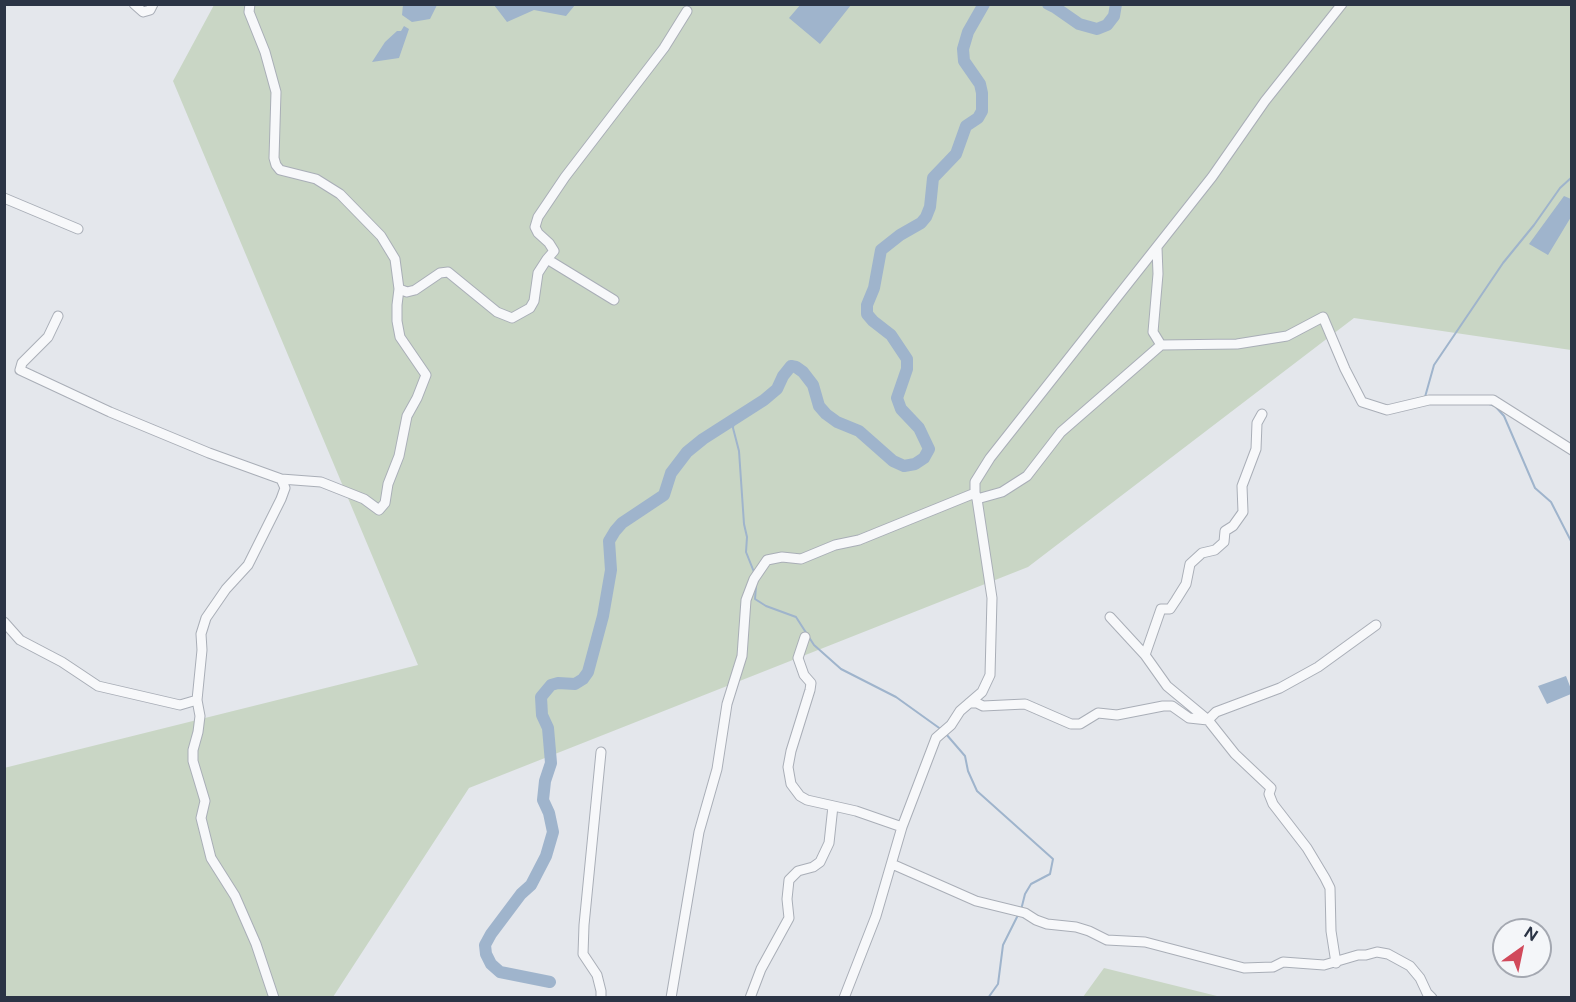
<!DOCTYPE html>
<html>
<head>
<meta charset="utf-8">
<style>
	body { margin:0 }
	#map { position:relative; width:1576px; height:1002px; overflow:hidden; background:#e4e7ec; font-family:"Public Sans",sans-serif }
	canvas { display:block }
	.frame { position:absolute; inset:0; border:6px solid #2b3445; pointer-events:none }
	.north { position:absolute; left:1492px; top:918px; width:60px; height:60px; box-sizing:border-box; background:#f4f6f9; border:2px solid #a4a8b1; border-radius:50%; rotate:33deg; font-size:16px; font-weight:700; line-height:24px; text-align:center; color:#2b3445 }
	.north::after { content:''; display:block; margin:auto; width:21px; height:27px; background:#d1495b; clip-path:polygon(50% 0,100% 100%,50% 72%,0 100%) }
</style>
</head>
<body>
<div id="map">
<canvas width="1576" height="1002"></canvas>
<div class="frame"></div>
<div class="north">N</div>
</div>
<script>
const ctx = document.querySelector('canvas').getContext('2d');
ctx.lineJoin = 'round';
function fill(path, color) {
  ctx.fillStyle = color;
  ctx.fill(path, 'evenodd');
}
function poly(rows) {
  const path = new Path2D();
  for (const r of rows) {
    path.moveTo(r[0], r[1]);
    for (let i = 2; i < r.length; i += 2) path.lineTo(r[i], r[i + 1]);
  }
  return path;
}
function stroke(path, color, width, dash) {
  ctx.strokeStyle = color;
  ctx.lineWidth = width;
  ctx.lineCap = dash ? 'butt' : 'round';
  ctx.setLineDash(dash || []);
  ctx.stroke(path);
}
fill(poly([
	[214,5,1571,5,1571,350,1354,318,1028,567,469,788,333,997,5,997,4,768,418,665,173,81],
	[1104,968,1221,997,1083,997]
]), '#c9d6c5');
fill(poly([
	[801,4,851,4,851,5,820,44,789,18],
	[403,5,403,4,437,5,430,19,412,22,402,15],
	[494,5,575,5,566,16,534,10,507,22],
	[404,26,409,29,399,58,372,62,385,42,397,31,401,31],
	[1564,196,1571,199,1571,217,1548,255,1529,244],
	[1566,676,1571,689,1571,694,1547,704,1538,686]
]), '#9fb4cc');
stroke(poly([
	[1425,397,1434,365,1503,263,1534,225,1560,188,1572,177],
	[1489,404,1495,406,1504,416,1535,488,1551,502,1572,543],
	[734,420,733,428,739,451,744,524,747,537,746,552,754,572],
	[756,586,755,599,766,606,796,617,814,645,841,669,896,697,942,730],
	[946,734,965,756,968,771,977,791,1053,859,1050,874,1031,884,1025,894,1021,910],
	[988,998,998,984,1003,945,1018,915]
]), '#9fb4cc', 2);
stroke(poly([
	[1048,4,1056,8,1079,24,1097,29,1107,25,1114,16,1116,4],
	[550,982,500,972,491,964,486,954,485,945,491,934,521,894,531,885,546,856,553,832,549,813,543,800,545,781,551,763,548,728,542,715,541,697,551,685,558,683,575,684,583,679,588,672,603,616,611,570,609,541,615,531,622,523,664,495,671,473,687,452,703,439,764,400,777,389,783,376,791,366,796,367,803,372,813,385,819,406,826,414,837,422,859,431,893,461,904,466,915,464,924,458,929,449,919,428,901,409,897,398,907,369,907,359,891,335,873,321,867,314,867,305,874,288,881,250,900,235,921,223,926,217,930,207,933,178,956,154,966,126,978,118,982,111,982,93,980,84,964,61,963,49,968,32,984,4]
]), '#9fb4cc', 12);
const minor = poly([
	[134,4,143,12,150,10,153,4],
	[4,198,78,229],
	[547,259,554,251,549,243,538,233,535,227,538,217,565,177,664,48,687,11],
	[399,289,407,292,415,290,440,273,448,272,497,312,512,318,530,308,534,301,538,273,547,259,614,300],
	[58,316,48,337,22,363,20,370,110,412,209,453,281,479],
	[1161,345,1237,344,1287,336,1323,317,1345,369,1362,402,1387,410,1429,400,1493,400,1572,450],
	[977,499,1002,492,1027,476,1061,432,1161,345,1153,332,1158,274,1157,248],
	[1110,617,1145,655,1167,686,1208,720,1216,712,1280,688,1318,667,1376,625],
	[4,622,20,640,62,662,98,686,180,705,197,700,202,650,201,634,206,618,226,589,248,565,281,499,285,488,281,479,321,482,364,499,379,510,385,503,388,484,399,456,407,416,417,398,426,375,400,337,397,321,397,305,399,289,395,259,381,236,340,194,316,179,280,170,276,165,274,158,276,92,265,52,249,12,250,4],
	[805,637,798,658,804,675,811,683,810,690,791,751,788,767,791,784,800,796,807,800,856,811,902,827],
	[1145,655,1161,609,1170,609,1176,600,1186,584,1190,564,1202,553,1215,550,1224,542,1225,531,1233,526,1243,512,1242,486,1256,449,1257,423,1262,414],
	[197,700,200,716,198,732,193,750,193,761,205,801,201,818,211,858,235,896,256,944,274,998],
	[969,703,977,703,983,706,1025,704,1071,724,1080,724,1098,713,1117,715,1163,706,1172,706,1189,718,1208,720,1235,754,1271,788,1269,794,1273,804,1307,848,1325,878,1330,888,1331,931,1336,963],
	[892,864,976,901,1025,913,1036,920,1047,924,1076,927,1089,931,1107,940,1145,942,1244,968,1273,967,1283,962,1324,965,1358,955,1366,955,1377,952,1388,954,1410,966,1420,978,1427,993,1432,998],
	[601,998,601,991,597,975,583,954,584,925,601,752],
	[671,998,699,832,717,769,727,704,742,656,746,600,754,579,767,560,782,557,801,559,835,545,859,540,975,493],
	[750,998,761,969,789,918,787,899,789,880,798,871,813,867,820,862,829,843,833,806],
	[844,998,876,916,902,827,936,738,951,725,960,711,982,692,990,675,992,598,977,499,975,493,975,482,990,458,1212,177,1265,101,1342,4]
]);
stroke(minor, '#a9aeb7', 11);
stroke(minor, '#f7f8fa', 9);
</script>
</body>
</html>
